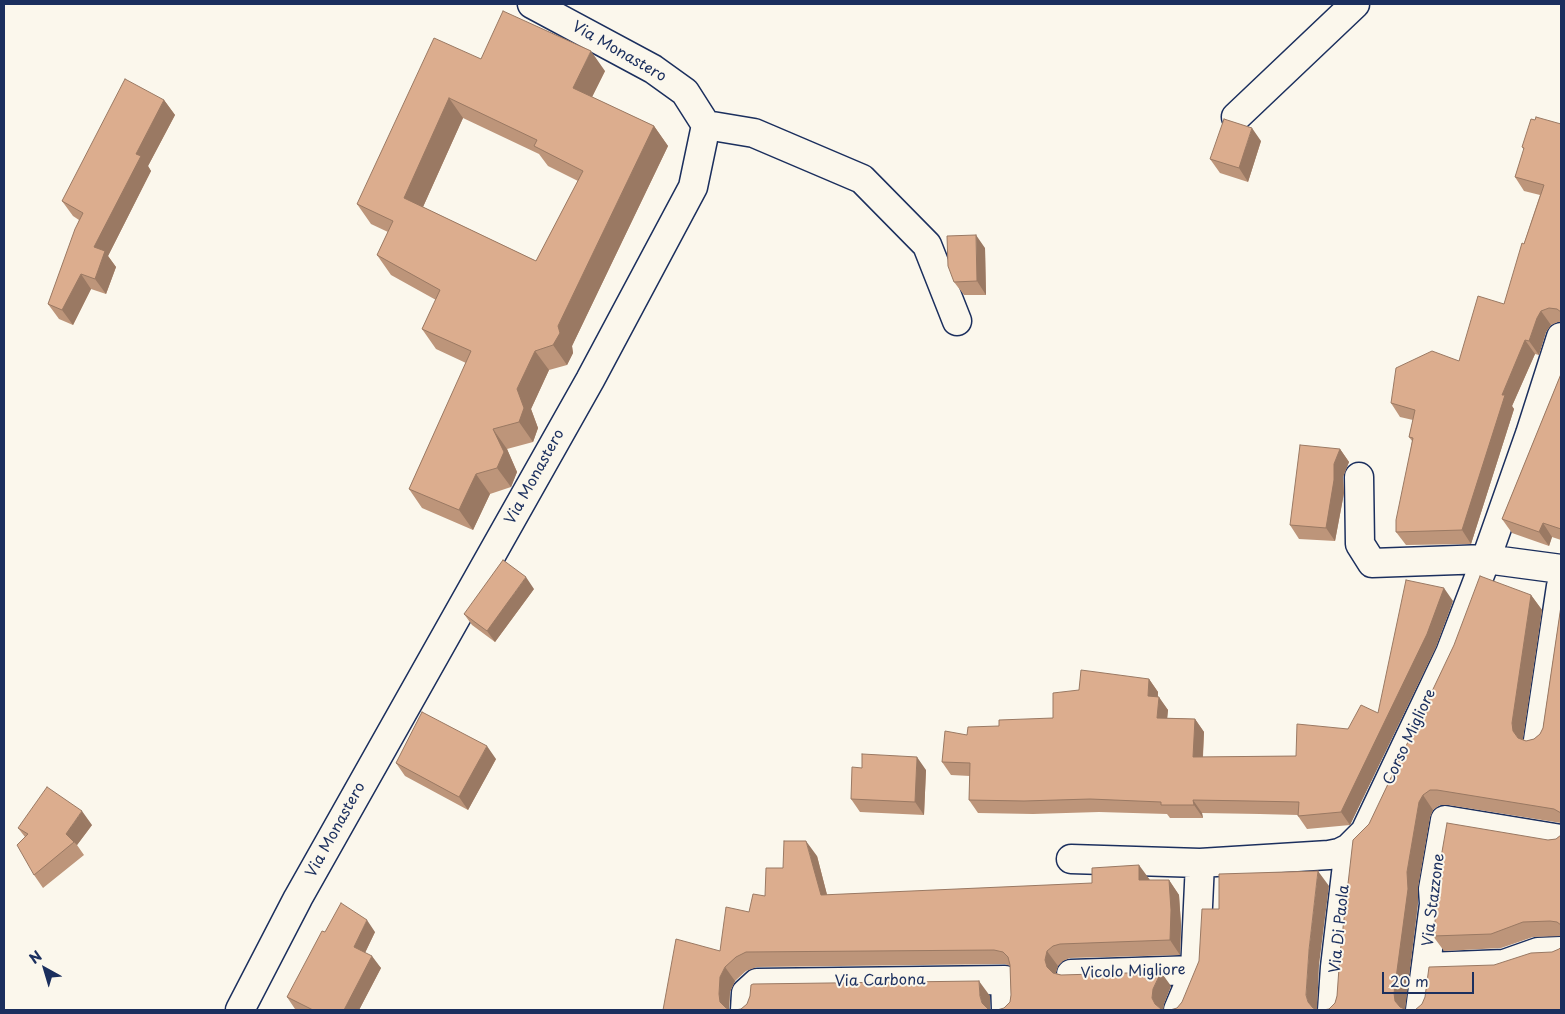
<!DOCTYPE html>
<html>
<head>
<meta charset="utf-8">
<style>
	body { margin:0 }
	#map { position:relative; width:1565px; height:1014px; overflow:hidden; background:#fbf7ec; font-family:"Playpen Sans",sans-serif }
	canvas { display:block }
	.frame { position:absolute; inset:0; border:5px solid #1b2f5e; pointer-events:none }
	.north { position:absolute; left:20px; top:944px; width:50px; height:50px; -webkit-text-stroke:4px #fbf7ec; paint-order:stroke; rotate:321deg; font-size:14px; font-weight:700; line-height:20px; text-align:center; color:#1b2f5e }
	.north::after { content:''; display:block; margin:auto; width:18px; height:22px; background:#1b2f5e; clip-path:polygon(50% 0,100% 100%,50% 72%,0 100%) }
	.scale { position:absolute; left:1382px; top:972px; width:92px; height:22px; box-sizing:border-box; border:2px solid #1b2f5e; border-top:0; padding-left:6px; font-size:15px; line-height:18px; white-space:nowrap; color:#1b2f5e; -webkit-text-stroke:4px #fbf7ec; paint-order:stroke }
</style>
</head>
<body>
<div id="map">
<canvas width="1565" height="1014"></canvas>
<div class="frame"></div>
<div class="north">N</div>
<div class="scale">20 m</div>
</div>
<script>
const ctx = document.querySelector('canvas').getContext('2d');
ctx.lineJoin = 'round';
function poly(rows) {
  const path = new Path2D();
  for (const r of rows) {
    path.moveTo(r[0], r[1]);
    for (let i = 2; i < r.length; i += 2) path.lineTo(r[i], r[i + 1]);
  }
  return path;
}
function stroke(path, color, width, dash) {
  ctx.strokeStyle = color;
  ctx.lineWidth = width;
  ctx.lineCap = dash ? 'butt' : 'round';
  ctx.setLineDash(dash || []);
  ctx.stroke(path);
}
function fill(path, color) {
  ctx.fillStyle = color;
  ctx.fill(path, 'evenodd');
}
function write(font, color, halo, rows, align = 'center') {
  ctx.font = font + ' "Playpen Sans",sans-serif';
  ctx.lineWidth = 4;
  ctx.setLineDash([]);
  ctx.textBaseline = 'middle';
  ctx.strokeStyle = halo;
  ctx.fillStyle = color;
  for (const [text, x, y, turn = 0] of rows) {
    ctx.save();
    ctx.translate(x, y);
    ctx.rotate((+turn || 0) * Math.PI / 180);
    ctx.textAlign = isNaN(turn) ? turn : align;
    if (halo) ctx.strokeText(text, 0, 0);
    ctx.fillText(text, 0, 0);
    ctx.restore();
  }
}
const minor = poly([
	[1236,117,1355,4],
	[706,125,754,133,862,179,927,245,957,321],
	[1359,477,1360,544,1372,563,1486,559,1561,569],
	[1538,740,1561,586],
	[1071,859,1200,863],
	[1427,967,1504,964,1538,952,1561,951],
	[1071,974,1195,970],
	[240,1010,298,898,590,380,693,187,706,125,685,92,653,69,532,4],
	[745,1010,746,993,757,983,1005,980,1006,1010],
	[1178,1010,1195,970,1200,863,1329,855,1339,853,1349,848,1365,832,1450,653,1486,559,1530,434,1561,337],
	[1332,1010,1335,967,1349,848],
	[1420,1010,1434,904,1433,889,1445,820,1561,839]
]);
stroke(minor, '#1b2f5e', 31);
stroke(minor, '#fbf7ec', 28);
fill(poly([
	[481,59,605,71,592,97,654,126,668,146,572,346,573,353,567,365,549,370,531,409,538,428,533,442,507,449,517,472,511,487,490,494,473,530,422,508,409,489,466,363,436,349,422,329,436,300,391,275,377,255,388,232,371,224,357,204],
	[463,118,539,154,548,166,578,181,536,261,423,207],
	[164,100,175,115,148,166,151,171,108,256,116,267,106,294,91,289,73,325,59,319,48,304,79,220,73,216,62,201],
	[1561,122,1561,322,1558,322,1551,325,1546,332,1539,355,1535,354,1512,406,1514,409,1471,544,1406,545,1396,532,1412,441,1409,437,1413,420,1400,417,1391,403,1459,361,1504,304,1540,195,1524,191,1515,177,1524,150,1522,147,1561,124],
	[1261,141,1248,182,1220,173,1210,159],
	[985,248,986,295,964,295,954,282],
	[1561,374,1561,540,1552,537,1549,546,1512,533,1502,519],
	[1340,449,1349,462,1343,477,1344,493,1335,541,1299,539,1290,525],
	[534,589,495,642,472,625,464,614],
	[1531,595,1542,610,1523,738,1523,739,1526,741,1534,739,1540,734,1543,728,1561,606,1561,823,1448,805,1440,805,1433,810,1430,817,1418,887,1418,903,1405,1008,1329,1009,1335,1003,1337,996,1369,824],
	[1453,601,1436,647,1350,825,1307,829,1298,816,1298,815,1260,814,1202,813,1203,818,1170,818,1167,814,1099,812,1033,814,978,813,969,800,970,776,951,775,942,762,967,735,999,726,1053,718,1079,690,1149,679,1158,692,1158,697,1168,710,1167,718,1195,719,1204,732,1203,757,1296,756,1378,713],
	[496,759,468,810,405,776,396,763],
	[862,768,926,770,924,815,860,812,851,799],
	[92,825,77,845,84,855,43,888,34,875,25,837,18,828],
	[1561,835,1561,936,1533,937,1501,948,1444,951,1433,936,1548,840,1556,839],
	[817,856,827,895,1169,880,1179,895,1181,925,1180,955,1070,958,1063,961,1058,966,1056,973,1061,975,1171,986,1164,1004,1163,1010,1004,1008,1010,1002,1011,995,1010,966,1005,964,757,967,746,971,735,981,730,992,729,1009,663,1010,720,951,749,912,765,896,783,868],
	[325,932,375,932,365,953,381,968,359,1010,298,1010,295,1009,287,997]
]), '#bd957a');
fill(poly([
	[591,51,605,71,587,107,573,88],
	[449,98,463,118,418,218,404,198],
	[164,100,175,115,148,166,151,171,108,256,116,267,106,294,95,279,94,247,136,154],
	[654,126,668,146,572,346,573,353,567,365,553,345,558,326],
	[1252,128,1261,141,1248,182,1239,168],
	[976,235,985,248,986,295,977,281],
	[81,274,91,289,73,325,62,310],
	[1541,311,1551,325,1546,332,1539,355,1529,341,1537,318],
	[1525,340,1535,354,1512,406,1514,409,1471,544,1462,530,1502,395],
	[535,351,549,370,531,409,538,428,533,442,519,422,517,389],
	[493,429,507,449,517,472,511,487,497,468],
	[1340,449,1349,462,1343,477,1344,493,1335,541,1326,528,1334,464],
	[476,474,490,494,473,530,459,510],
	[1543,523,1552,537,1549,546,1539,532],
	[526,577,534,589,495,642,487,631],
	[1444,588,1453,601,1436,647,1350,825,1341,812],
	[1531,595,1542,610,1523,738,1524,746,1513,731,1512,723],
	[1149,679,1158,692,1157,708,1148,696],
	[1159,697,1168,710,1166,731,1157,718],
	[1195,719,1204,732,1202,770,1193,757],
	[487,746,496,759,468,810,459,797],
	[917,757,926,770,924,815,915,802],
	[1423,795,1433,810,1430,817,1418,887,1418,903,1405,1010,1402,1010,1395,1001,1394,993,1407,872,1419,802],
	[1193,800,1202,813,1203,818,1194,805],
	[82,811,92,825,77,845,66,834],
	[806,841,817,856,831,910,821,895],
	[1139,865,1150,880,1139,880],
	[1318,871,1329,886,1319,965,1317,1010,1313,1010,1308,1002,1306,995,1309,950],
	[1169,880,1179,895,1181,925,1180,955,1170,940],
	[367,920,375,932,362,959,354,947],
	[1047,951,1058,966,1055,975,1047,967,1045,960],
	[372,956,381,968,359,1010,344,1010],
	[725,967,735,981,730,992,729,1009,726,1010,720,1002,719,994,720,977],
	[1161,972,1171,986,1164,1004,1163,1010,1155,1004,1152,998,1153,989],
	[979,981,990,996,990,1010,987,1010,982,1003,980,996]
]), '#9a7963');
const building = poly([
	[503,11,591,51,573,88,654,126,558,326,560,333,553,345,535,351,517,389,524,408,519,422,493,429,504,452,497,468,476,474,459,510,409,489,471,351,422,329,440,290,377,255,393,221,357,204,434,38,481,59,503,11],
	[449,98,537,140,534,146,583,171,536,261,404,198,449,98],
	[125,79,164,100,136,154,141,156,94,247,105,251,95,279,81,274,62,310,48,304,75,229,83,213,62,201,125,79],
	[1536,117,1561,124,1561,122,1561,312,1557,309,1549,308,1541,311,1537,318,1529,341,1525,340,1502,395,1505,395,1462,530,1396,532,1396,520,1413,438,1409,437,1415,410,1391,403,1396,368,1432,351,1459,361,1478,296,1504,304,1522,243,1524,244,1544,185,1515,177,1524,148,1522,147,1531,119,1535,120,1536,117],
	[1224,119,1252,128,1239,168,1210,159,1224,119],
	[976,235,977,281,954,282,948,266,947,236,976,235],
	[1561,374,1561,529,1543,523,1539,532,1502,519,1561,374],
	[1300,445,1340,449,1334,464,1334,480,1326,528,1290,525,1300,445],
	[503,560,526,577,487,631,464,614,503,560],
	[1480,576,1531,595,1512,723,1513,731,1518,738,1526,741,1534,739,1540,734,1543,728,1561,606,1561,813,1554,809,1437,790,1430,790,1423,795,1419,802,1407,872,1408,889,1394,993,1395,1001,1400,1007,1407,1010,1323,1010,1329,1009,1335,1003,1337,996,1340,954,1353,840,1369,824,1454,645,1480,576],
	[1406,580,1444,588,1427,634,1341,812,1298,816,1299,802,1251,801,1193,800,1194,805,1161,805,1161,802,1090,799,1024,801,969,800,970,763,942,762,945,731,967,735,968,727,999,726,999,720,1053,718,1053,693,1079,690,1081,670,1149,679,1148,696,1159,697,1157,718,1195,719,1193,757,1296,756,1297,724,1348,729,1361,705,1378,713,1406,580],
	[422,712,487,746,459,797,396,763,422,712],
	[862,754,917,757,915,802,851,799,852,767,862,768,862,754],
	[47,787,82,811,66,834,74,842,34,875,17,845,28,834,18,828,47,787],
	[1447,823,1548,840,1556,839,1561,835,1561,925,1557,922,1550,921,1523,922,1491,934,1433,936,1439,891,1438,875,1447,823],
	[784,841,806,841,821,895,1092,883,1092,868,1139,865,1139,880,1169,880,1171,910,1170,940,1060,944,1053,946,1047,951,1045,960,1047,967,1053,973,1061,975,1161,972,1153,989,1152,998,1155,1004,1161,1009,1167,1010,997,1010,1004,1008,1010,1002,1011,995,1010,965,1008,957,1003,952,994,950,746,952,736,957,725,967,720,977,719,994,720,1002,726,1008,732,1010,663,1010,676,939,720,951,726,907,749,912,753,894,765,896,766,868,783,868,784,841],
	[1318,871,1309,950,1306,995,1308,1002,1313,1008,1320,1010,1170,1010,1177,1008,1182,1002,1199,961,1202,909,1219,909,1219,874,1318,871],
	[341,903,367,920,354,947,372,956,344,1010,313,1010,287,997,322,931,325,932,341,903],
	[1561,947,1561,1010,1409,1010,1415,1010,1422,1004,1425,997,1429,967,1494,965,1531,953,1552,952,1559,949,1561,947],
	[979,981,980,996,982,1003,988,1009,994,1010,735,1010,741,1009,747,1004,750,996,751,985,753,984,979,981]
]);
fill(building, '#dcad8e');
stroke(building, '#9a7963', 1);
write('15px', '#1b2f5e', '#fbf7ec', [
	["Via Monastero",619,52,30],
	["Via Monastero",535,477,-61],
	["Corso Migliore",1410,737,-65],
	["Via Monastero",336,830,-61],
	["Via Stazzone",1434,900,-83],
	["Via Di Paola",1340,929,-84],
	["Vicolo Migliore",1133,972,-2],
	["Via Carbona",880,981,-1]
]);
</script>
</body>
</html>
